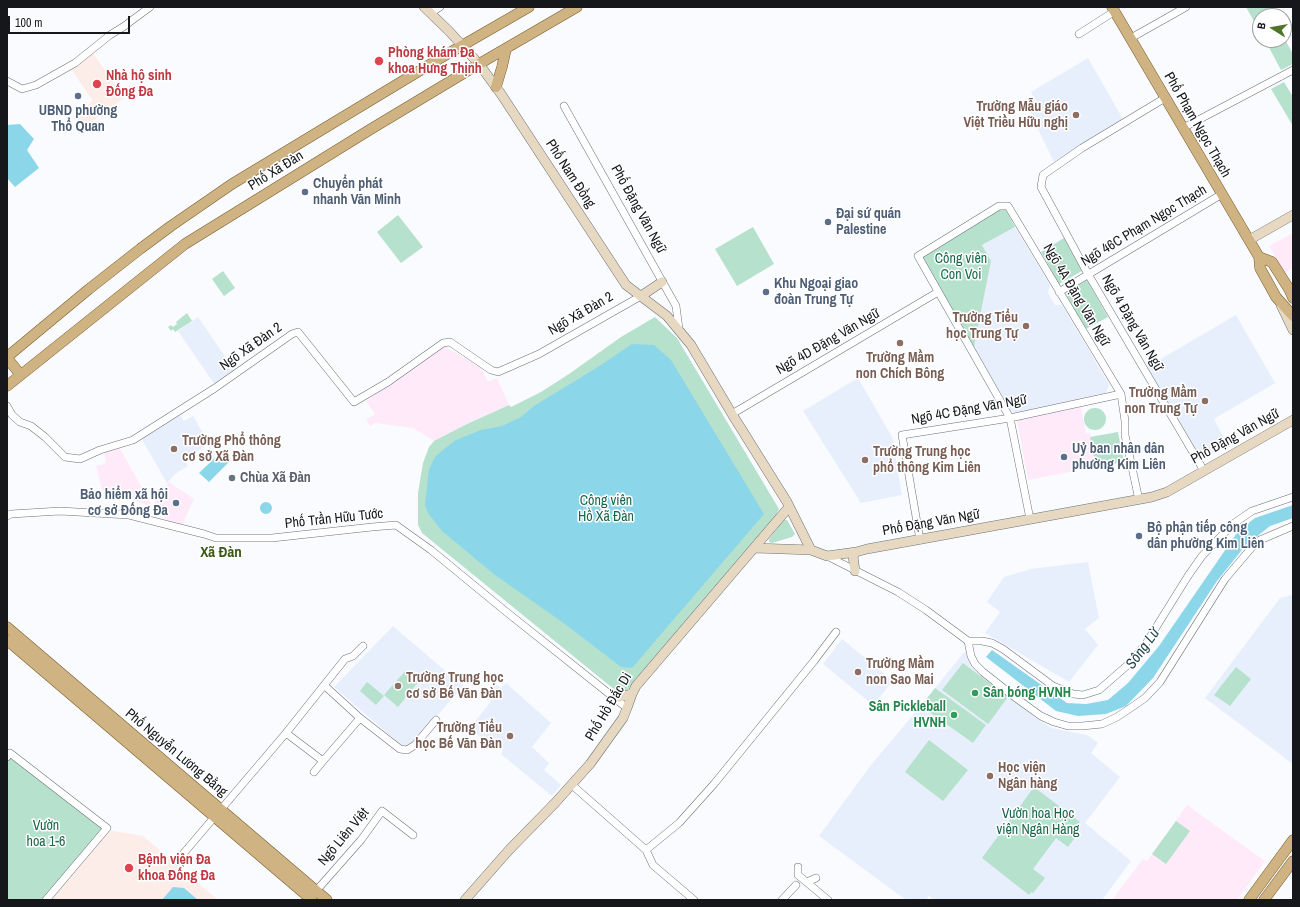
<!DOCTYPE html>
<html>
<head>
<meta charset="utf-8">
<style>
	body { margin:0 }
	#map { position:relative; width:1300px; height:907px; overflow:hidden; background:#f9fbff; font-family:"Archivo Narrow",sans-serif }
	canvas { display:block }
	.frame { position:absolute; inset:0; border:8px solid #15171b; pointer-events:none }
	.north { position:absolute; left:1252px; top:8px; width:40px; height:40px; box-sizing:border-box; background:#fff; border:1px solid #a1a2a4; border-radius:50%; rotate:281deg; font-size:11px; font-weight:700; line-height:16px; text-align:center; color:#15171b }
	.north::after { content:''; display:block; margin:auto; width:14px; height:18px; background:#51732a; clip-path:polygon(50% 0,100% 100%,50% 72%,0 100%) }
	.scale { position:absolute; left:8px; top:16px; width:122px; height:18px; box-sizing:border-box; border:2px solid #15171b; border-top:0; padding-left:5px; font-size:12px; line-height:14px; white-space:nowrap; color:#15171b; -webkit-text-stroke:3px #fff; paint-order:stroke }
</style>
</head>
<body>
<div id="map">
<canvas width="1300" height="907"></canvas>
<div class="frame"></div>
<div class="north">B</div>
<div class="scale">100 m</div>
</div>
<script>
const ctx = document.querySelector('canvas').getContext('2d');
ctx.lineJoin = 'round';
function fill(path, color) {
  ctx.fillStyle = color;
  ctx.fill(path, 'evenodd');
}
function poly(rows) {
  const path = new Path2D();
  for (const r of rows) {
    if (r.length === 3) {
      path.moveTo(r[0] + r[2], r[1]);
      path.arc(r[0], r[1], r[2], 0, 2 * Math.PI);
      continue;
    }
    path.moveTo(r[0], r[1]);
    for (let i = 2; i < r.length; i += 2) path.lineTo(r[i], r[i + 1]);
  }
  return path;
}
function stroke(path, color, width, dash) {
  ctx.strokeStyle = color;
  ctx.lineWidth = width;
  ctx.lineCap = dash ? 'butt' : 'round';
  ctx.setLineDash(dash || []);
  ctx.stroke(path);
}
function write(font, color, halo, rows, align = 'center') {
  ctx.font = font + ' "Archivo Narrow",sans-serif';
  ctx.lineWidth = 3;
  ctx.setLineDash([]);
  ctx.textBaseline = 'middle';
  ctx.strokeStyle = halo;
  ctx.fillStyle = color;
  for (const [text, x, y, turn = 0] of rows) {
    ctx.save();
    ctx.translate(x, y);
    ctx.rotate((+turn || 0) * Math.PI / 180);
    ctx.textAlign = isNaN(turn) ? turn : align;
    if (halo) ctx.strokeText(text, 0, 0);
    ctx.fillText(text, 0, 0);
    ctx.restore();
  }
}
fill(poly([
	[1293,233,1293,268,1285,273,1269,246],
	[444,346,480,367,488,382,497,378,509,405,465,425,434,441,413,428,375,423,370,426,366,420,375,414,366,401],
	[1081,407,1086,433,1090,433,1096,467,1028,480,1017,420],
	[119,447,153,507,102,490,96,466,106,463,104,451],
	[169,482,194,499,182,525,166,520,150,495,167,485,167,483],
	[1187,805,1265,861,1237,900,1112,900,1143,859,1147,861]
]), '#ffeaf9');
fill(poly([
	[1088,58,1124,121,1054,162,1028,109,1037,103,1031,92],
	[1015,227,1050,285,1048,293,1055,305,1062,305,1109,384,1106,393,1016,414,1010,409,974,347,991,261,982,245],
	[1236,315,1275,383,1214,419,1227,444,1200,460,1147,367],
	[198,317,235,371,215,385,178,331],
	[858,378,892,437,902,495,861,503,803,411],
	[180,415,184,421,193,416,209,444,184,459,188,466,175,474,167,483,141,438],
	[1088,562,1099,618,1085,629,1098,645,1069,682,985,633,1000,612,987,602,1004,577,1031,569],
	[1292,595,1293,596,1293,764,1205,698,1280,598],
	[393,626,463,686,409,748,399,743,334,687],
	[842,639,893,681,873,705,823,664],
	[965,651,971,667,1039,720,1052,728,1087,735,1098,743,1091,753,1120,777,1085,823,1131,861,1102,900,934,900,929,896,926,900,906,900,819,836,871,765,924,702],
	[506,683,551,723,532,747,549,763,544,770,561,785,552,796,501,754,503,751,494,743,492,746,470,728,491,701,485,696,495,684,501,688]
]), '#e8effc');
fill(poly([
	[93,53,124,98,83,128,75,116,93,101,71,69],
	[108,830,143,836,218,900,50,900]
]), '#fdede9');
fill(poly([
	[1246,7,1267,7,1272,16,1260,16,1260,32],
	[1284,38,1293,54,1293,64,1281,70,1265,40,1284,40],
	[1284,82,1293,97,1293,126,1271,89],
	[1000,209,1006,210,1015,227,982,245,991,261,974,347,922,257],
	[398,215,423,247,401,263,377,232],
	[753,227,774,264,737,286,715,249],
	[1064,238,1082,271,1059,284,1041,252],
	[223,271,235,288,224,296,212,279],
	[1087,280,1108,317,1086,329,1065,293],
	[187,313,192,321,175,332,173,329,171,331,168,327,171,325,173,327,177,324,176,322],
	[655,317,677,338,779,509,775,517,631,686,626,691,620,692,616,691,610,686,422,533,418,525,418,493,423,463,429,447,434,441,465,425,509,405,511,407,541,392,569,374,621,337],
	[1095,419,11],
	[1118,432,1124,462,1096,467,1090,437],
	[784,520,787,520,795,534,792,537,772,543,769,542,769,539],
	[963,663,1008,697,988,724,942,690],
	[1236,667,1251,679,1230,706,1214,695],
	[406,670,419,681,398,707,384,695],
	[367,682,384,696,376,705,360,691],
	[935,688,986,725,973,743,921,706],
	[929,740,968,770,943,801,905,772],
	[11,755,102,829,43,900,7,900,7,761],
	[1034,787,1080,822,1076,827,1080,831,1068,847,1056,838,1033,869,1045,878,1033,893,1031,892,1029,895,982,858],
	[1176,821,1190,831,1166,864,1152,854]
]), '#b6e1cc');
fill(poly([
	[20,124,34,139,27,150,39,168,15,187,7,178,7,125],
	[632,344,654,345,671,360,764,514,632,668,621,667,565,624,495,575,442,531,428,513,425,505,429,469,435,457,443,450,456,440,481,430,502,426,521,417,534,406,601,365],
	[221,452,230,461,209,482,199,473],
	[266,508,6],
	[1293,505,1293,518,1270,526,1245,546,1217,581,1153,678,1126,706,1106,714,1078,716,1056,711,986,657,992,650,1067,703,1086,704,1108,700,1128,683,1159,646,1239,530,1255,518],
	[173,887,184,888,198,900,162,900]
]), '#8bd7e9');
const street = poly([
	[430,13,440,7],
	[1079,34,1115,11],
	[1131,38,1186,7],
	[7,81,22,89,36,85,75,63,110,35,123,27,150,7],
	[1165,98,1082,148,1043,175,1041,187,1088,274,1204,471],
	[564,106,676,306,679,329],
	[1183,128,1293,70],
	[1059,292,1222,194],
	[7,406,12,415,20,422,31,426,45,437,65,457,80,459,100,450,133,440,215,388,292,334,298,332,354,402,388,382,443,343,450,342,491,370,498,372,539,354,641,296],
	[732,414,938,292],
	[7,516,11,514,60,511,129,515,204,534,216,538,272,538,372,527,396,525,431,550,504,610,627,708],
	[1030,519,1010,418,918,256,999,206,1008,206,1011,211,1121,394,1125,421,1125,435,1139,500],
	[920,540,902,435,1010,418,1121,394],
	[827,556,898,592,926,610,968,641,982,641,992,643,1003,649,1053,686,1073,694,1083,695,1099,690,1130,663,1145,645,1188,576,1202,556,1233,524,1252,511,1293,497],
	[968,641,971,656,975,664,983,672,1016,698,1041,716,1054,722,1068,726,1082,726,1102,724,1117,717,1132,707,1145,698,1160,682,1225,579,1253,546,1260,540,1293,526],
	[325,686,360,718,400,749,407,750,415,745,436,720],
	[286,733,323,761,360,718],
	[7,757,10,753,107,828,46,900],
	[314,772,323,761],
	[572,785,646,850,653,865,694,900],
	[646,850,679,823,714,784,814,661,836,632],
	[177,861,286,733,345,659,353,656,363,646],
	[798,867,798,875,828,900],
	[807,882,816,878],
	[316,891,361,840,382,811,413,835],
	[782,900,796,885]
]);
const secondary = poly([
	[424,7,449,31,479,64,501,94,626,285,667,316,691,345,732,414,787,502,811,550],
	[1249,240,1293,215],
	[641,296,662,282],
	[1281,305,1293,330],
	[755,548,811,550,827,556,856,552,867,549,1152,497,1167,492,1293,420],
	[855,571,853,556,856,552],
	[614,698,632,694],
	[465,900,509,850,555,803,590,764,623,718,627,708,632,694,636,686,789,507]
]);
const primary = poly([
	[1112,7,1249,240,1259,257,1260,268,1276,297,1293,316],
	[496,87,502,67,506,49],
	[1259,257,1272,262,1289,289,1293,298],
	[7,357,89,289,140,249,171,226,232,184,444,56,529,7],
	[7,358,20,374],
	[7,386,136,283,185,244,371,129,479,64,577,7],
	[7,627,327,900],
	[7,640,312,900],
	[1249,900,1293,840],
	[1264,900,1293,861]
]);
stroke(street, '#6c7079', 8);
stroke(secondary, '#6c7079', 10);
stroke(primary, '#795c29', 11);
stroke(street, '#fff', 7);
stroke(secondary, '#e7d9c1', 9);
stroke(primary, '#cfb383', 10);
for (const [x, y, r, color] of [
	[379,61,5,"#e0444e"],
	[97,84,5,"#e0444e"],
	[78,96,4,"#5c6f8a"],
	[1076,115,4,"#8d6e63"],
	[305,192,4,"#5c6f8a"],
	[828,222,4,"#5c6f8a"],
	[766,292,4,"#5c6f8a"],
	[1026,326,4,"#8d6e63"],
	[900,343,4,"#8d6e63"],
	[1205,401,4,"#8d6e63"],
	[174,449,4,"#8d6e63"],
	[1064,457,4,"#5c6f8a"],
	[865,460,4,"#8d6e63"],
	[232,478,4,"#6b7280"],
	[176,503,4,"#5c6f8a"],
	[1139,536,4,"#5c6f8a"],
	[858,672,4,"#8d6e63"],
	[398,686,4,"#8d6e63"],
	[975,693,4,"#2e9e5b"],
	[954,715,4,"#2e9e5b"],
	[510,736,4,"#8d6e63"],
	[990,776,4,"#8d6e63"],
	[129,868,5,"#e0444e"]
]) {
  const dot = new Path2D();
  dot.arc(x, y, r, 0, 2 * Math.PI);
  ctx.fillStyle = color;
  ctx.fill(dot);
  stroke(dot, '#fff', 1.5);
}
write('bold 14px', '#be3a42', '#fff', [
	["Phòng khám Đa",388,53],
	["khoa Hưng Thịnh",388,69],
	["Nhà hộ sinh",106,76],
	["Đống Đa",106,92],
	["Bệnh viện Đa",138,860],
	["khoa Đống Đa",138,876]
], 'left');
write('bold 14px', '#785e54', '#fff', [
	["Trường Mẫu giáo",1068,107,"right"],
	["Việt Triều Hữu nghị",1068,123,"right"],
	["Trường Tiểu",1018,318,"right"],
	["học Trung Tự",1018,334,"right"],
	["Trường Mầm",900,358,"center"],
	["non Chích Bông",900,374,"center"],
	["Trường Mầm",1197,393,"right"],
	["non Trung Tự",1197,409,"right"],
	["Trường Phổ thông",182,441],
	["cơ sở Xã Đàn",182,457],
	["Trường Trung học",873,452],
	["phổ thông Kim Liên",873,468],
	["Trường Mầm",866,664],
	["non Sao Mai",866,680],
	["Trường Trung học",406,678],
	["cơ sở Bế Văn Đàn",406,694],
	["Trường Tiểu",502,728,"right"],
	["học Bế Văn Đàn",502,744,"right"],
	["Học viện",998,768],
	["Ngân hàng",998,784]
], 'left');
write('bold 14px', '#4e5e75', '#fff', [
	["UBND phường",78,111,"center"],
	["Thổ Quan",78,127,"center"],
	["Chuyển phát",313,184],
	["nhanh Văn Minh",313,200],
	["Đại sứ quán",836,214],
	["Palestine",836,230],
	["Khu Ngoại giao",774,284],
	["đoàn Trung Tự",774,300],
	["Uỷ ban nhân dân",1072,449],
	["phường Kim Liên",1072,465],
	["Bảo hiểm xã hội",168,495,"right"],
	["cơ sở Đống Đa",168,511,"right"],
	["Bộ phận tiếp công",1147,528],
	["dân phường Kim Liên",1147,544]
], 'left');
write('14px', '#15171b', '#fff', [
	["Phố Phạm Ngọc Thạch",1197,125,60],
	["Phố Xã Đàn",276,171,-32],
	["Phố Nam Đồng",570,174,57],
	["Phố Đặng Văn Ngữ",638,209,61],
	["Ngõ 46C Phạm Ngọc Thạch",1144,226,-31],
	["Ngõ 4A Đặng Văn Ngữ",1076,295,59],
	["Ngõ Xã Đàn 2",581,314,-30],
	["Ngõ 4 Đặng Văn Ngữ",1132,323,60],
	["Ngõ 4D Đặng Văn Ngữ",828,342,-30],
	["Ngõ Xã Đàn 2",251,347,-35],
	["Ngõ 4C Đặng Văn Ngữ",969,410,-10],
	["Phố Đặng Văn Ngữ",1235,437,-29],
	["Phố Trần Hữu Tước",334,519,-6],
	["Phố Đặng Văn Ngữ",931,523,-10],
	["Phố Hồ Đắc Di",609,707,-59],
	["Phố Nguyễn Lương Bằng",176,753,40],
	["Ngõ Liên Việt",344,837,-50]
]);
write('14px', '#19674b', '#fff', [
	["Công viên",961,259],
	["Con Voi",961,275],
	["Công viên",606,501],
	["Hồ Xã Đàn",606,517],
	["Vườn hoa Học",1038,814],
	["viện Ngân Hàng",1038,830],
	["Vườn",46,826],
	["hoa 1-6",46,842]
]);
write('bold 14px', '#5b616d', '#fff', [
	["Chùa Xã Đàn",240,478]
], 'left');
write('bold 14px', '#27864d', '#fff', [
	["Sân bóng HVNH",983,693],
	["Sân Pickleball",946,707,"right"],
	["HVNH",946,723,"right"]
], 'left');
write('bold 15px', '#3b5916', '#fff', [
	["Xã Đàn",221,553]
]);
write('italic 15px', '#1e424a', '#fff', [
	["Sông Lừ",1143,649,-54]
]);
</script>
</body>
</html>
